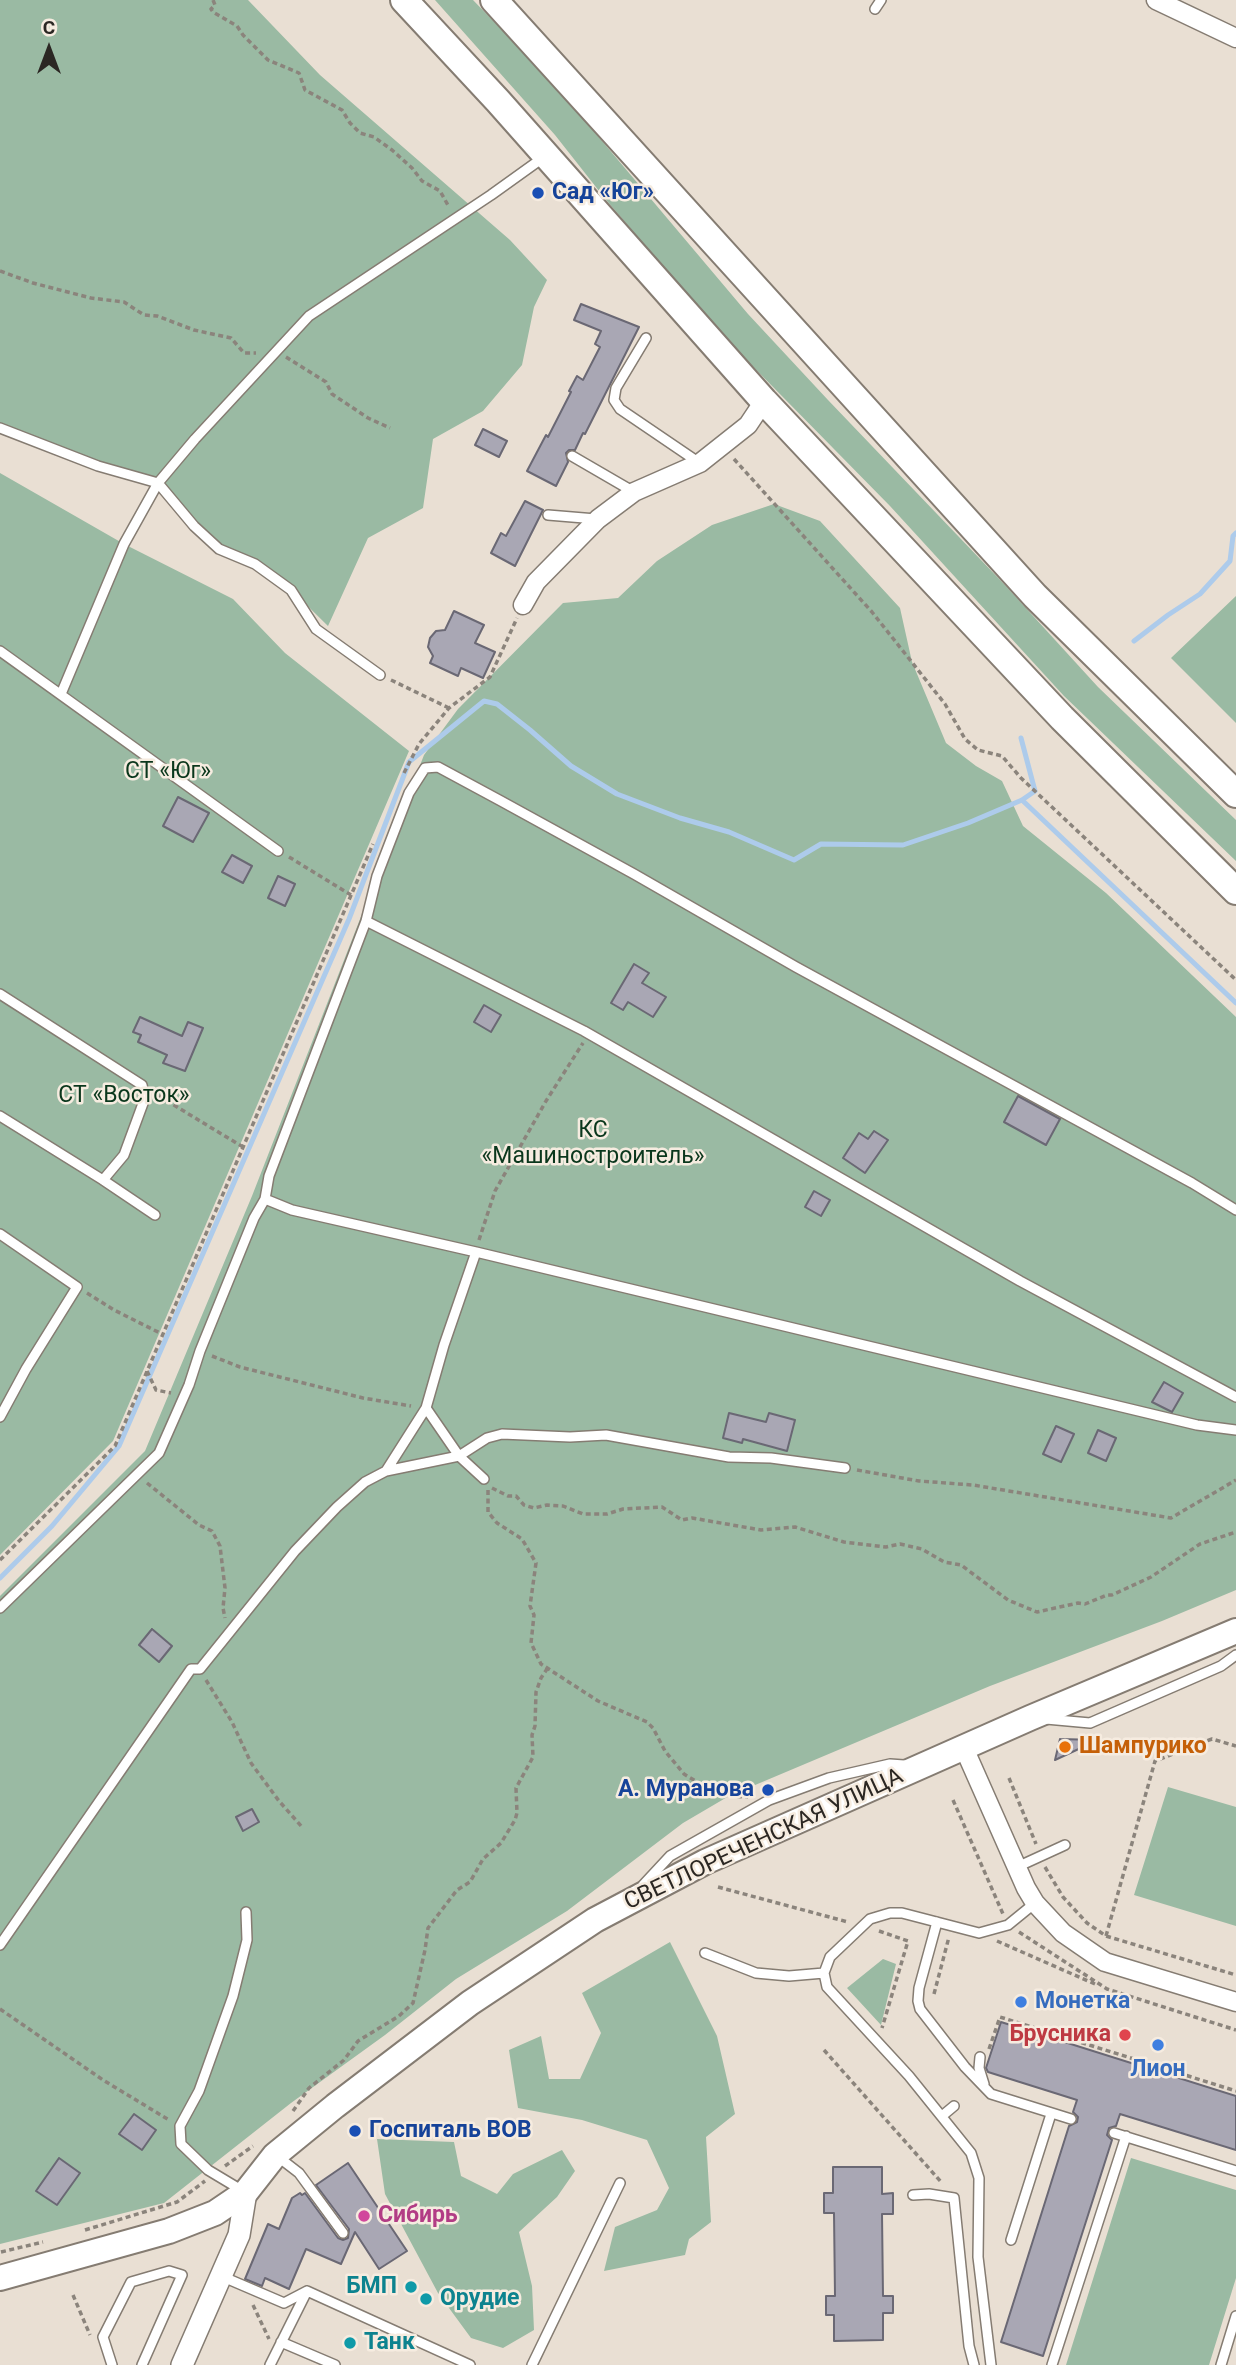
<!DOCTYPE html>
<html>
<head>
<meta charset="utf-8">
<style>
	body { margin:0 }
	#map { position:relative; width:1236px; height:2365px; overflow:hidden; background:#e9dfd3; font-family:Roboto,sans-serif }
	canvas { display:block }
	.north { position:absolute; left:14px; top:14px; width:70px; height:70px; -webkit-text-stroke:5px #f6ece0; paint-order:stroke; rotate:0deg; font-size:19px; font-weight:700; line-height:28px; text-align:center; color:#2b2723 }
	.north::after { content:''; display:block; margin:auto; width:24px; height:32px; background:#2b2723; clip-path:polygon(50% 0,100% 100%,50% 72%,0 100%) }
</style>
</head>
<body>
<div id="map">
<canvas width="1236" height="2365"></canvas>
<div class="north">С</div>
</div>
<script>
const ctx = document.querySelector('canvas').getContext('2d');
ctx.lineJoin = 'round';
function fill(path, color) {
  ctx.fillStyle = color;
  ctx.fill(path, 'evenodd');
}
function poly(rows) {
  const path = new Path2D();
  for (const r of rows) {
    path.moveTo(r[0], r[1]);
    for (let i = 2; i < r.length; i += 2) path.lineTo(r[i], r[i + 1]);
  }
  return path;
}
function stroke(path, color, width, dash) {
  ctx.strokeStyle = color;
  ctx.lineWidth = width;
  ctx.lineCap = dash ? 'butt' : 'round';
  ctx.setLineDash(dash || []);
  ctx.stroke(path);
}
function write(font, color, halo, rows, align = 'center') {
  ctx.font = font + ' Roboto,sans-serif';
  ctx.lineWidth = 5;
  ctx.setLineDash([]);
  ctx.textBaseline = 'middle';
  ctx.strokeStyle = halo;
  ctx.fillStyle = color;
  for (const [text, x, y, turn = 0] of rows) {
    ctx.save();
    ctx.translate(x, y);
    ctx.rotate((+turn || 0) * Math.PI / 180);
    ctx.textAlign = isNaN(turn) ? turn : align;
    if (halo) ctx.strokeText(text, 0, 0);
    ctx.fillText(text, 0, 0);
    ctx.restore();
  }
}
fill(poly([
	[0,0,248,0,320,75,510,240,547,280,534,307,522,365,483,411,433,439,423,508,368,538,328,626,272,571,219,549,158,483,0,428],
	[435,0,473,0,503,31,575,109,748,314,828,400,1003,583,1098,687,1236,820,1236,861,1064,696,890,506,719,332,607,201,555,135],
	[0,473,124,544,233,599,285,653,409,751,113,1441,0,1555],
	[774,504,820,521,900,608,912,662,946,743,976,766,1002,781,1023,826,1106,893,1236,1017,1236,1590,1162,1621,990,1686,729,1796,683,1823,567,1911,456,1979,385,2035,291,2103,164,2203,0,2244,0,1596,145,1451,252,1196,424,755,458,709,563,603,618,598,657,561,712,525],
	[1236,596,1236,723,1171,658],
	[1168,1787,1236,1807,1236,1926,1134,1895],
	[670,1942,717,2036,735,2114,706,2137,711,2222,689,2239,685,2255,604,2271,615,2227,657,2210,669,2188,647,2140,582,2120,518,2108,509,2050,541,2036,549,2079,580,2079,601,2033,582,1993],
	[883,1959,896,1964,881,2025,847,1988],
	[377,2139,454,2142,461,2176,497,2194,513,2174,562,2150,575,2171,557,2197,519,2232,532,2286,534,2330,503,2348,471,2338,438,2293,385,2194],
	[1131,2158,1236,2190,1236,2278,1209,2365,1066,2365]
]), '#9abaa3');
stroke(poly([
	[1134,641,1168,615,1200,594,1230,561,1233,536,1236,533],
	[1022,800,1236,1003],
	[0,1578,52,1526,119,1446,349,919,409,762,484,701,497,704,530,730,571,766,617,794,680,818,729,832,794,860,821,844,903,845,968,823,1022,800,1035,791,1021,738]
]), '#adcbeb', 5);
const building = poly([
	[581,304,639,327,585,434,583,433,575,450,569,450,566,453,568,462,556,486,527,471,546,435,548,437,571,392,569,391,577,376,583,380,600,347,595,344,601,331,574,320,581,304],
	[483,429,507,441,499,457,475,445,483,429],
	[525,501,543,510,515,566,491,553,501,533,506,536,525,501],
	[454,611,484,625,475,643,495,652,483,678,461,668,458,676,430,663,433,656,428,647,430,638,436,631,445,630,454,611],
	[178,797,209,813,193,842,163,826,178,797],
	[232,855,252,866,243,883,222,872,232,855],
	[278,876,295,884,285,906,268,898,278,876],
	[634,964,649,973,642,983,666,997,653,1017,628,1002,623,1010,611,1003,634,964],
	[484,1005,501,1015,491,1032,474,1022,484,1005],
	[140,1017,182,1036,188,1022,203,1028,185,1071,163,1063,167,1055,138,1042,141,1035,133,1032,140,1017],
	[1018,1096,1060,1119,1046,1145,1004,1122,1018,1096],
	[874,1131,888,1140,865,1173,843,1158,859,1133,868,1139,874,1131],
	[814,1191,830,1200,821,1216,805,1207,814,1191],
	[1164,1382,1183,1393,1172,1412,1152,1402,1164,1382],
	[729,1413,766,1422,769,1413,795,1420,787,1451,743,1439,742,1443,723,1438,729,1413],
	[1056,1426,1074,1434,1061,1462,1043,1454,1056,1426],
	[1098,1430,1116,1438,1106,1461,1088,1453,1098,1430],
	[152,1629,172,1646,159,1662,139,1645,152,1629],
	[1060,1739,1098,1740,1055,1760,1060,1739],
	[252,1809,259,1822,243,1831,236,1817,252,1809],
	[1001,2022,1236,2096,1236,2150,1120,2114,1116,2126,1109,2128,1107,2135,1112,2140,1043,2356,1001,2342,1069,2126,1077,2122,1078,2117,1073,2112,1077,2100,988,2072,986,2068,1001,2022],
	[134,2114,156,2130,142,2150,119,2134,134,2114],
	[59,2158,80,2173,57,2205,36,2191,59,2158],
	[348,2163,407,2251,379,2269,355,2232,341,2264,306,2249,289,2289,265,2278,262,2286,245,2279,268,2224,279,2229,292,2198,300,2193,302,2195,305,2193,338,2238,343,2240,348,2238,349,2229,316,2185,348,2163],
	[833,2167,882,2167,882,2194,893,2193,893,2214,882,2214,883,2296,893,2296,893,2313,883,2313,883,2340,834,2341,834,2315,826,2315,826,2296,835,2296,834,2213,824,2213,824,2193,833,2193,833,2167]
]);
fill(building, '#a9a7b4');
stroke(building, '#6a6874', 2);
const service = poly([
	[875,9,881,0],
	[646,338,616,388,614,400,620,409,698,462],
	[0,428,98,466,158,483,194,526,219,549,255,564,291,590,316,629,380,675],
	[572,456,634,492],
	[548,515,596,519],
	[0,651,278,851],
	[61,694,124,544,158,483,195,439,309,316,491,195,544,157],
	[366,921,584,1031,1020,1281,1236,1397],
	[0,994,142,1085,145,1098,124,1155,103,1180,155,1215],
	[0,1116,103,1180],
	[0,1234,77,1287,26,1369,0,1417],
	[476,1252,292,1210,265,1199,269,1176,366,921,377,876,409,793,425,768,438,767,501,801,634,874,796,967,1192,1183,1236,1210],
	[426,1408,459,1456,484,1479],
	[386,1471,459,1456,487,1438,502,1434,570,1437,606,1435,729,1457,771,1458,845,1468],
	[0,1608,159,1453,189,1385,200,1351,254,1218,265,1199],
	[1046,1719,1090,1723,1221,1666,1236,1655],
	[1017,1867,1065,1845],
	[643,1885,670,1856,769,1800,829,1778,890,1764,904,1765],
	[937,1922,919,1988,918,2001,920,2009,965,2067,991,2094,1071,2119],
	[0,1945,191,1669,200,1669,295,1551,337,1507,365,1482,386,1471,426,1408,444,1345,476,1252,1197,1425,1236,1430],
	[705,1953,756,1973,789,1976,824,1973],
	[980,2057,979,2068,984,2084],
	[942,2116,954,2106],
	[1114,2133,1236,2171],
	[277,2156,299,2173,343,2233],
	[243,2191,208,2170,181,2144,180,2126,199,2091,233,1996,247,1940,246,1912],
	[913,2195,929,2194,954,2198,969,2346,974,2365],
	[1011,2240,1051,2114],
	[221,2276,284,2303,307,2291,470,2365],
	[281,2342,335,2365],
	[112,2365,103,2337,131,2282,169,2271,182,2275,142,2365],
	[270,2365,307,2291],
	[532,2365,620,2183],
	[991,2365,978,2257,979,2178,971,2153,909,2076,827,1987,824,1973,830,1957,870,1919,890,1913,902,1913,979,1933,1008,1925,1035,1903],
	[1052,2365,1126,2136],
	[1221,2365,1236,2316]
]);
const minor = poly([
	[1156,0,1236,38],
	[523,605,536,582,598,519,634,492,700,463,748,425,764,401],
	[964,1748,1026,1888,1035,1903,1063,1933,1105,1962,1236,2002]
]);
const tertiary = poly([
	[182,2365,239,2235,246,2192]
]);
const secondary = poly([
	[0,2278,169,2231,215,2213,246,2192,275,2155,335,2106,470,2003,595,1920,705,1862,1030,1718,1236,1631]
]);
const primary = poly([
	[404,0,498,101,764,401,1062,718,1236,891],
	[494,0,1035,596,1236,794]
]);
stroke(service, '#857c72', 12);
stroke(minor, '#857c72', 21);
stroke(tertiary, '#857c72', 24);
stroke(secondary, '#857c72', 28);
stroke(primary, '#857c72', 30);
stroke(poly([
	[213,0,215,5,211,9,213,12,237,26,243,35,268,60,299,73,305,90,342,110,350,123,360,133,374,137,392,150,412,168,422,181,440,191,449,207],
	[0,271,33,283,91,298,124,302,144,315,157,316,194,330,231,338,244,353,256,353],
	[286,357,326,382,332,394,368,418,390,428],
	[734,459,872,612,945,704,965,739,978,750,1002,756,1021,778,1236,980],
	[391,680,449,708],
	[404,773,419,744,449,708,490,677,517,618],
	[289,857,351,895],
	[159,1096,243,1147],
	[479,1240,495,1191,546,1101,583,1043],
	[87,1293,114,1310,162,1334],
	[212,1356,240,1367,363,1398,411,1406],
	[147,1371,156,1390,171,1393],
	[857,1470,919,1481,973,1485,1171,1518,1236,1480],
	[147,1483,199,1525,212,1531,220,1546,225,1588,223,1608,225,1618],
	[492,1488,508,1496,516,1496,524,1505,534,1508,547,1505,563,1506,583,1514,607,1514,623,1509,662,1507,682,1520,692,1518,761,1530,795,1527,844,1542,886,1547,900,1544,922,1549,944,1562,961,1565,1008,1600,1037,1612,1078,1603,1085,1604,1107,1595,1112,1595,1151,1577,1200,1544,1236,1532],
	[488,1490,488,1512,497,1523,522,1539,536,1563,530,1606,534,1615,531,1643,541,1664,598,1701,647,1722,653,1728,665,1751,684,1774,702,1785,729,1796,748,1797],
	[0,1560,115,1446,373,844],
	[206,1680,232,1722,251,1763,279,1801,302,1827],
	[1009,1778,1036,1844],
	[953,1800,1003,1914],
	[1045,1867,1063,1897,1087,1923,1106,1936,1236,1975],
	[718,1887,848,1922],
	[879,1931,908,1941,882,2028],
	[1019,1932,1107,1989,1236,2030],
	[1106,1936,1155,1761,1212,1739,1236,1746],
	[997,1941,1095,1984],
	[934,1994,949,1937],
	[0,2009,103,2080,169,2120],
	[989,2049,1000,2017,1236,2091],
	[824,2050,942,2183],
	[293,2111,309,2088,344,2060,358,2041,399,2016,413,2003,425,1950,428,1928,457,1890,470,1882,483,1859,501,1843,515,1820,517,1813,516,1788,533,1757,532,1735,535,1726,536,1692,541,1678,547,1669],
	[225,2166,253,2146],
	[85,2230,177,2202,205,2181],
	[1,2252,43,2242],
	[73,2295,90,2335],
	[253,2305,269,2339]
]), '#8b847c', 3.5, [5, 3.5]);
stroke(service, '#fff', 9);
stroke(minor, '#fff', 18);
stroke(tertiary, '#fff', 21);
stroke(secondary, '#fff', 24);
stroke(primary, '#fff', 26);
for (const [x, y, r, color] of [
	[538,193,7,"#1a4fb4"],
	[1065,1747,7,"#e8710a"],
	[768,1790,7,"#1a4fb4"],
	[1021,2002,7,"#3f7fe0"],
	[1125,2035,7,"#e0444e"],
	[1158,2045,7,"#3f7fe0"],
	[355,2131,7,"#1a4fb4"],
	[364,2216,7,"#d1479c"],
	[411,2287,7,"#0f9aa8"],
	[426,2299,7,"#0f9aa8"],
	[350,2343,7,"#0f9aa8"]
]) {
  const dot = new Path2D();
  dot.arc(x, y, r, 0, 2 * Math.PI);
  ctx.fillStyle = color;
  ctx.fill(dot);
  stroke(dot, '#f6ece0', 2.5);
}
write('bold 23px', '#164399', '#f6ece0', [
	["Сад «Юг»",552,193],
	["А. Муранова",754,1790,"right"],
	["Госпиталь ВОВ",369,2131]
], 'left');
write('23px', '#0a371c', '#f6ece0', [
	["СТ «Юг»",168,772],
	["СТ «Восток»",124,1096],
	["КС",593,1131],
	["«Машиностроитель»",593,1157]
]);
write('bold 23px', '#c56008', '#f6ece0', [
	["Шампурико",1079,1747]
], 'left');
write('23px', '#2b2723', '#f6ece0', [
	["СВЕТЛОРЕЧЕНСКАЯ УЛИЦА",764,1840,-25]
]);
write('bold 23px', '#366cbe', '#f6ece0', [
	["Монетка",1035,2002],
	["Лион",1158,2070,"center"]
], 'left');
write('bold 23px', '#be3a42', '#f6ece0', [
	["Брусника",1111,2035]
], 'right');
write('bold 23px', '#b23c85', '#f6ece0', [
	["Сибирь",378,2216]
], 'left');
write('bold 23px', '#0d838f', '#f6ece0', [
	["БМП",397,2287,"right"],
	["Орудие",440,2299],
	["Танк",364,2343]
], 'left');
</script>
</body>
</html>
